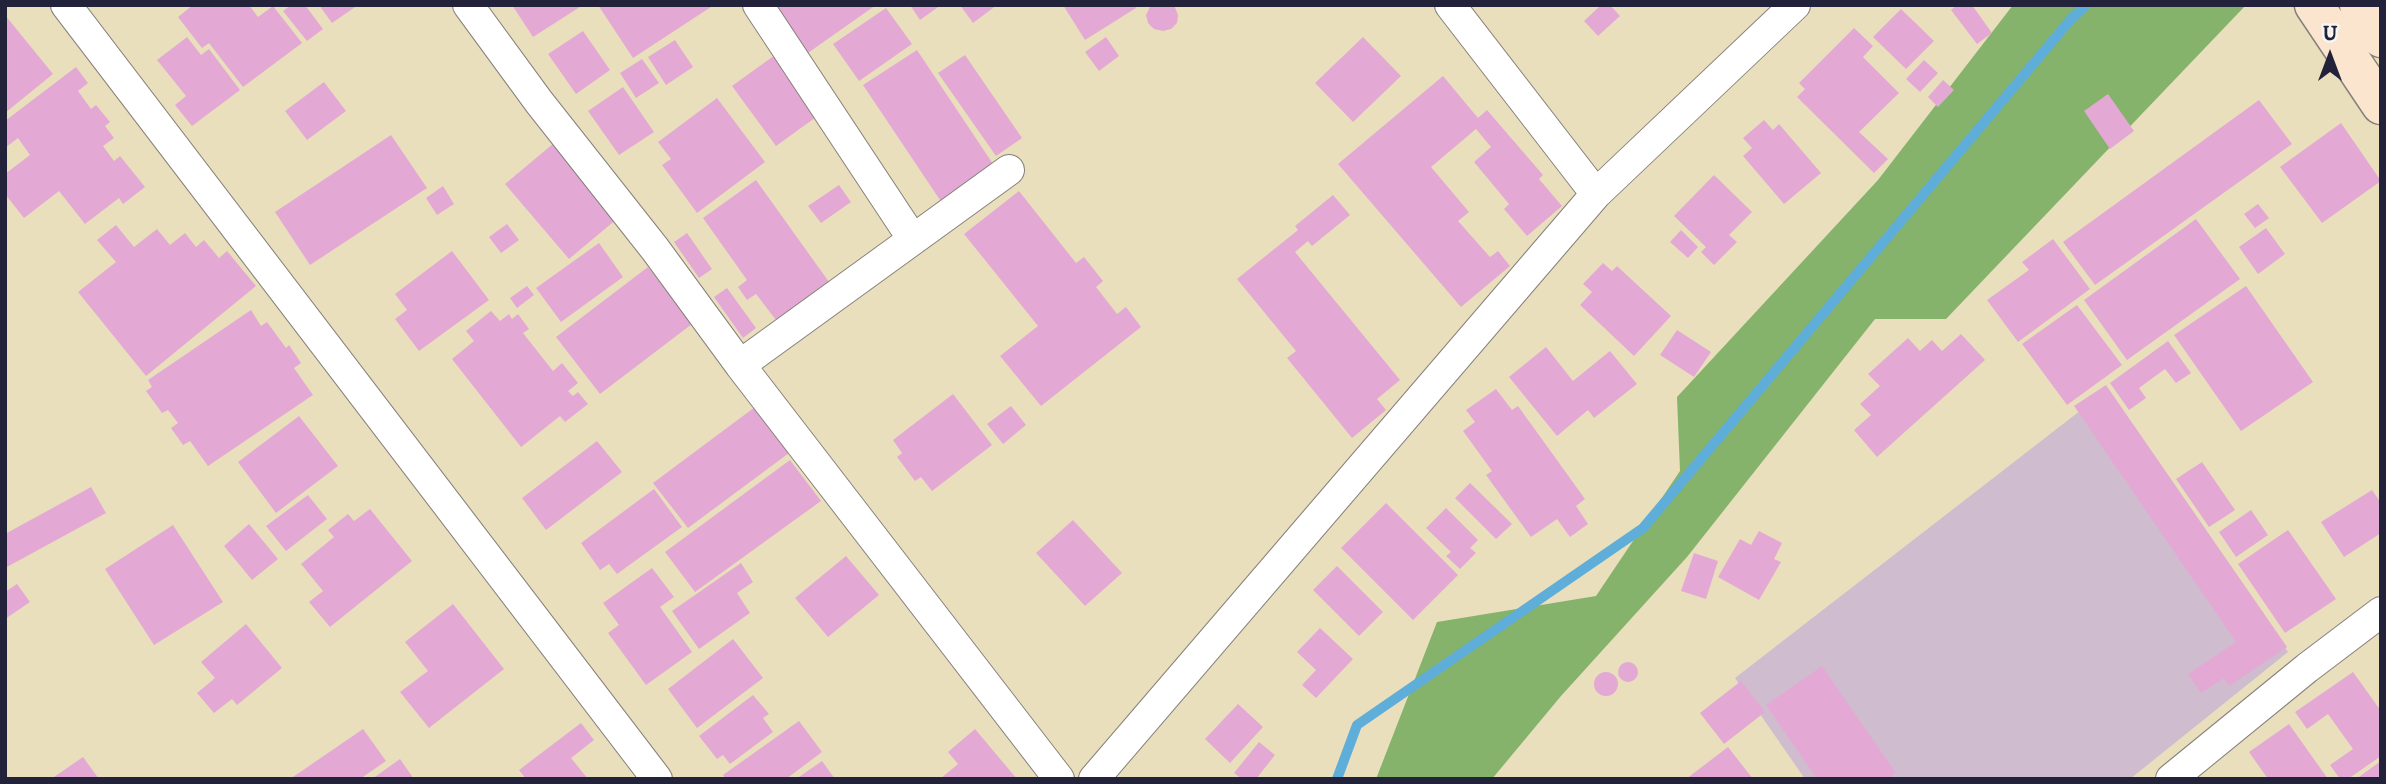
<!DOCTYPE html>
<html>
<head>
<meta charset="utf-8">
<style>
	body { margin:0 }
	#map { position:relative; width:2386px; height:784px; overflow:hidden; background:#e9dfbc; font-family:"IM FELL DW Pica",serif }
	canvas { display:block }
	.frame { position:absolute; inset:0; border:7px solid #22223b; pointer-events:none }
	.north { position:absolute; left:2295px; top:21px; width:70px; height:70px; -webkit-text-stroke:5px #f6f6f2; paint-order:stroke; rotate:0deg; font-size:19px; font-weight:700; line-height:28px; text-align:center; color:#22223b }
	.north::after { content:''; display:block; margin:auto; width:24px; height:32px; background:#22223b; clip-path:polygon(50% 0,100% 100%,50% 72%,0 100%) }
</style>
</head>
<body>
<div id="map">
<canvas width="2386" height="784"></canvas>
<div class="frame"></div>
<div class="north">U</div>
</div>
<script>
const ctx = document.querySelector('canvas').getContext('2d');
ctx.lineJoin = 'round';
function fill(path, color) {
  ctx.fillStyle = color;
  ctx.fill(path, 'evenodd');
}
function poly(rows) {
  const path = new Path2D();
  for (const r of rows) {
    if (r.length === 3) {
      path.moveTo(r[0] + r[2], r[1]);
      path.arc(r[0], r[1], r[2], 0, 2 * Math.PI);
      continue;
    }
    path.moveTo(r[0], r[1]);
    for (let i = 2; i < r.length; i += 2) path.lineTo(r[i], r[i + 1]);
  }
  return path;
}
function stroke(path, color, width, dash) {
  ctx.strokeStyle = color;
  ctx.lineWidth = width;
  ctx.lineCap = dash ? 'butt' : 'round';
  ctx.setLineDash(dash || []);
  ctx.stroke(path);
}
fill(poly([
	[2107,390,2288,652,2130,779,1805,779,1735,678]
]), '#cfbdcf');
fill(poly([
	[2013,5,2246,5,1946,319,1875,319,1687,557,1561,696,1492,779,1376,779,1437,622,1596,596,1680,471,1677,397,1878,180]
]), '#85b36c');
stroke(poly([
	[1337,779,1357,725,1643,528,2071,19,2086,5]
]), '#5faed9', 10);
fill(poly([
	[193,5,249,5,258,17,273,6,302,43,243,87,209,43,202,48,178,17],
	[291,5,305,5,323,29,307,41,283,11],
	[319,5,358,5,332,23],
	[512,5,583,5,533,37],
	[598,5,714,5,633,58],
	[771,5,876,5,805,55],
	[910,5,941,5,920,20],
	[960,5,997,5,973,23],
	[1063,5,1134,5,1136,8,1085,40],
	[1151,5,1174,5,1178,15,1177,23,1171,29,1163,31,1154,29,1148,23,1146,15],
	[1601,5,1610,5,1620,16,1598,36,1584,21],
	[1957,5,1972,5,1992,33,1977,44,1951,10],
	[886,8,912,44,859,81,833,44],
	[1901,9,1934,41,1906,69,1873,37],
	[5,15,53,74,5,113],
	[1854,28,1873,46,1863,57,1899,93,1859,132,1888,159,1874,173,1797,97,1805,89,1799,83],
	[583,31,610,70,576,94,548,54],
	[187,37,201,55,209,49,240,90,192,126,175,105,186,96,157,60],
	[1106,37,1119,56,1099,71,1085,52],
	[1363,37,1401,76,1353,122,1315,83],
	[675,40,693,67,666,85,648,57],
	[917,50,997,170,944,206,863,85],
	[775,55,819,115,776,146,732,86],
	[965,55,1022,138,996,156,938,73],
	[642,59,659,83,636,98,620,73],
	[1924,60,1938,73,1920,92,1906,79],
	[76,67,88,83,78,91,91,109,96,105,110,122,105,126,114,138,103,146,114,161,120,156,145,187,123,204,119,198,85,224,59,191,24,218,5,194,5,174,30,155,18,138,5,148,5,121],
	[1443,76,1478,118,1487,110,1543,175,1539,179,1562,206,1527,236,1504,209,1509,204,1474,162,1491,147,1476,129,1431,167,1469,212,1458,221,1490,257,1498,251,1510,266,1461,307,1338,164],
	[1943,80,1954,90,1938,107,1928,97],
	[324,82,346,111,307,140,285,111],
	[623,87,654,132,619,155,588,111],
	[2108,94,2134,131,2110,149,2084,111],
	[717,98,765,162,697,213,662,165,671,159,658,142],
	[2259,100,2292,144,2095,285,2063,242],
	[1764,120,1773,130,1779,124,1821,173,1784,204,1743,156,1752,148,1743,138],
	[2341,123,2381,181,2322,223,2280,167],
	[391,135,427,188,310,265,275,212],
	[554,143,618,218,569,259,505,184],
	[1714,175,1752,212,1729,235,1737,242,1714,265,1701,252,1706,247,1674,216],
	[756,180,829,282,776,320,756,294,747,300,738,287,747,280,703,218],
	[839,185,851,202,821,223,808,206],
	[443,186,454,204,437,215,426,198],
	[1019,191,1076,263,1084,257,1103,281,1096,287,1117,314,1126,307,1141,327,1041,406,1000,356,1038,326,964,234],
	[1333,195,1350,215,1312,246,1308,241,1295,252,1400,380,1377,399,1386,410,1352,438,1287,358,1296,351,1237,279,1298,230,1295,226],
	[2258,204,2269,218,2255,228,2244,214],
	[2196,219,2240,279,2127,360,2084,300],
	[507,224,519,240,501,253,489,237],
	[116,225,134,247,157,229,170,245,185,233,196,247,204,240,219,258,227,251,256,286,146,376,78,292,116,262,97,240],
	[2266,228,2285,254,2258,274,2239,247],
	[1681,230,1698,247,1688,258,1670,242],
	[687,233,712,269,699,278,674,242],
	[2053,239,2090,289,2018,342,1987,300,2029,270,2022,262],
	[599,243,623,277,561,322,536,288],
	[452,251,489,300,419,351,395,319,407,310,395,294],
	[1603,263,1612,271,1617,266,1671,316,1634,356,1580,305,1592,292,1583,284],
	[648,267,692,324,600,394,556,337],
	[527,286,534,295,517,308,510,298],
	[2246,286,2313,382,2241,431,2174,335],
	[727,288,756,328,743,338,714,297],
	[2077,305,2122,365,2067,405,2022,344],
	[251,310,261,326,267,322,286,348,289,345,301,363,294,368,313,395,208,466,190,441,183,445,171,428,178,423,168,410,162,413,146,391,152,387,148,380],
	[491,311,500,321,509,314,512,319,518,314,529,329,523,333,553,371,562,363,578,383,568,391,573,396,578,392,588,404,565,422,560,416,521,447,452,359,474,341,466,331],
	[1677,330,1711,352,1694,377,1660,355],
	[1961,334,1985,360,1877,457,1854,430,1871,415,1860,404,1880,386,1868,374,1908,338,1920,351,1932,340,1942,351],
	[2168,341,2191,373,2176,383,2165,369,2139,388,2146,398,2129,410,2110,383],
	[1546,347,1573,381,1610,351,1637,384,1594,418,1588,410,1557,436,1509,377],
	[2106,385,2287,647,2229,686,2224,678,2201,693,2188,674,2236,642,2074,406],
	[1496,389,1512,410,1518,406,1585,499,1576,506,1588,524,1570,537,1557,519,1531,537,1486,475,1492,471,1463,431,1475,422,1466,410],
	[953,394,992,445,932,491,921,477,915,481,897,457,902,453,893,440],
	[1011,406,1026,425,1003,444,987,424],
	[755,407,789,453,688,528,653,483],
	[299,416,338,466,276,513,238,462],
	[597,441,622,472,546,530,522,498],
	[790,460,821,501,695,592,665,552],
	[2202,462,2235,510,2209,527,2176,479],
	[1470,483,1512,524,1496,539,1455,498],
	[91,487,106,513,5,568,5,534],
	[654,489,682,527,617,574,609,564,600,570,581,543],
	[2372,490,2381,503,2381,533,2344,557,2321,522],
	[308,495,327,519,286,551,266,526],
	[1386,503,1458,575,1413,620,1341,548],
	[1446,508,1478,540,1470,548,1476,553,1460,569,1446,556,1451,552,1426,528],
	[370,509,412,561,330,627,309,602,323,591,301,564,334,537,328,530,348,514,354,521],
	[2251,510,2268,535,2236,557,2219,532],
	[1073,520,1122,573,1085,606,1036,553],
	[249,524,278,559,252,580,224,546],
	[173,525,223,602,154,645,105,569],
	[2288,530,2336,599,2285,633,2238,564],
	[1759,531,1782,543,1774,559,1781,562,1759,600,1718,577,1740,539,1751,545],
	[1694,553,1718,561,1706,599,1681,591],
	[846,556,879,595,828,637,795,598],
	[741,563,753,582,737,593,750,613,699,649,672,611],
	[1337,566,1383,612,1359,636,1313,590],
	[652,568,674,597,660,607,692,652,646,685,608,633,619,625,603,603],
	[17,584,30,602,5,619,5,592],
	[453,604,504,669,429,728,400,692,428,671,405,642],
	[246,624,282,668,237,705,232,699,214,713,197,693,215,678,201,662],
	[1320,628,1353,659,1316,698,1302,685,1316,670,1297,652],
	[733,639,763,678,697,728,668,689],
	[1628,672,10],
	[1822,666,1896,773,1888,779,1817,779,1766,705],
	[2353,672,2381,711,2381,756,2348,779,2340,779,2330,765,2353,749,2328,714,2307,729,2295,712],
	[1606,684,12],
	[1741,681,1765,712,1724,744,1700,713],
	[753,695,769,714,763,718,773,732,730,764,723,755,717,759,699,736],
	[1238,704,1263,727,1230,763,1205,739],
	[799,721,822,752,786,779,726,779,723,775],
	[581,723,594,740,571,758,588,779,526,779,519,770],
	[2289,724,2328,779,2268,779,2249,752],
	[363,729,386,761,360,779,290,779],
	[975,729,1017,779,940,779,958,764,948,752],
	[1259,742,1275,755,1256,779,1242,779,1234,773],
	[1728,747,1753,779,1686,779],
	[83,757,99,779,51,779],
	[400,759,414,779,372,779],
	[822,761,835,779,796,779],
	[2381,761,2381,779,2356,779]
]), '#e3a9d4');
const minor = poly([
	[66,5,657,779],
	[468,5,539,102,655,249,740,365,1059,779],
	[758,5,912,238],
	[1450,5,1596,194],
	[740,365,1009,170],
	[1094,779,1596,194,1795,5],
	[2171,779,2307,668,2381,612]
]);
const secondary = poly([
	[2314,5,2381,105],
	[2359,5,2381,38]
]);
stroke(minor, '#86807c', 32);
stroke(secondary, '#86807c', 41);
stroke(minor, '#fff', 30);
stroke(secondary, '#fbe5cf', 38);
</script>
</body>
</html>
